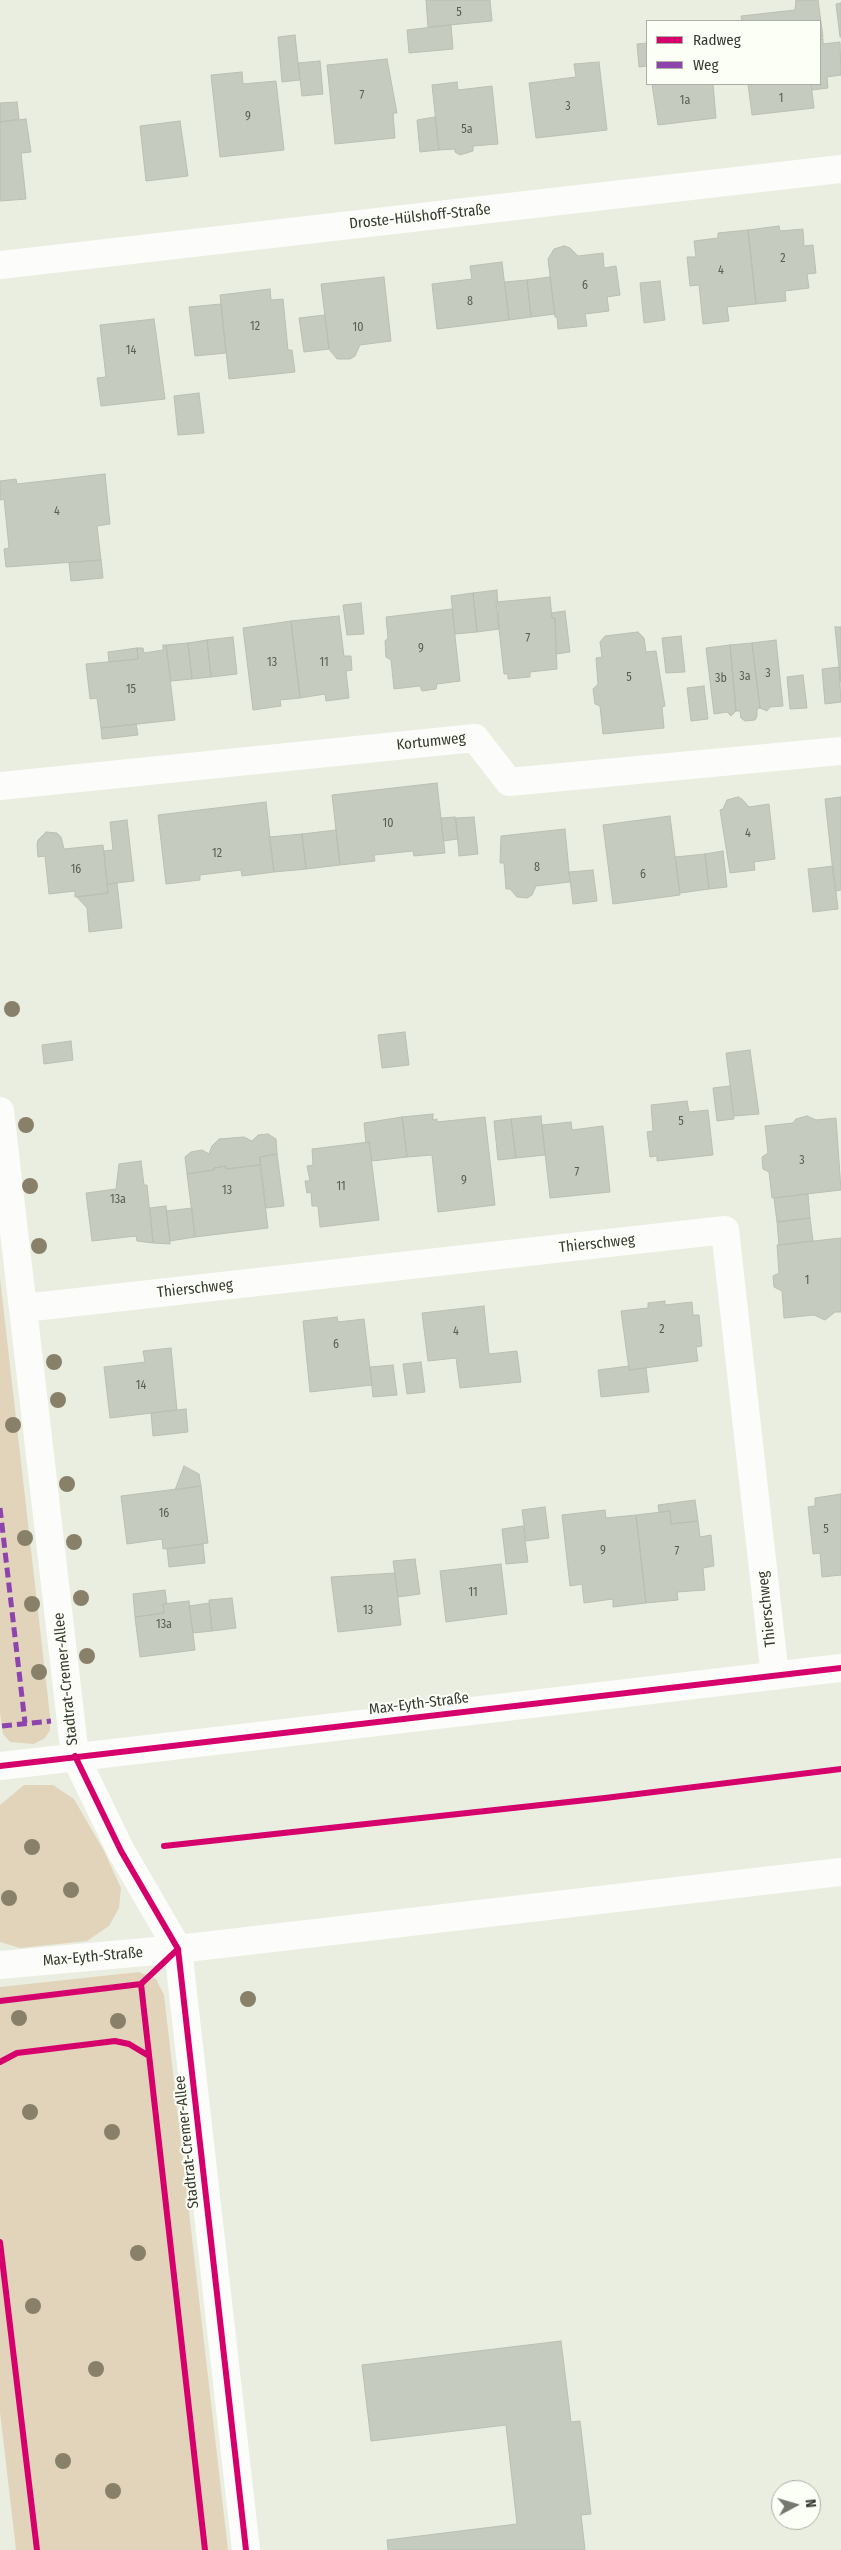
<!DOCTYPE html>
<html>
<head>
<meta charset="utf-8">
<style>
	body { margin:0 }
	#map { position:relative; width:841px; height:2550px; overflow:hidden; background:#eaeee0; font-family:"Fira Sans Condensed",sans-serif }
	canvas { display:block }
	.legend { position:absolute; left:646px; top:20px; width:175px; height:65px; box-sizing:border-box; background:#fcfff5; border:1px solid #adafa6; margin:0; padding:6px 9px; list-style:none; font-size:15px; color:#36382f }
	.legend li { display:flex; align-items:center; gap:10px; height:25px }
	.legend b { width:25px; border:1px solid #adafa6 }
	.north { position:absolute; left:771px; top:2480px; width:50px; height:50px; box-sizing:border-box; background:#fcfff5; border:1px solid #adafa6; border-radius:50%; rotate:84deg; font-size:14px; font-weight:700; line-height:20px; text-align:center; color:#36382f }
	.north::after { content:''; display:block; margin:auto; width:18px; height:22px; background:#75786d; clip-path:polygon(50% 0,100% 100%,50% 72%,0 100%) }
</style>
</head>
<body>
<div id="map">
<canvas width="841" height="2550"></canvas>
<ul class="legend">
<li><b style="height:6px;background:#d6006c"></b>Radweg</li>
<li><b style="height:6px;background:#8e44ad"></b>Weg</li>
</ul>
<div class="north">N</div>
</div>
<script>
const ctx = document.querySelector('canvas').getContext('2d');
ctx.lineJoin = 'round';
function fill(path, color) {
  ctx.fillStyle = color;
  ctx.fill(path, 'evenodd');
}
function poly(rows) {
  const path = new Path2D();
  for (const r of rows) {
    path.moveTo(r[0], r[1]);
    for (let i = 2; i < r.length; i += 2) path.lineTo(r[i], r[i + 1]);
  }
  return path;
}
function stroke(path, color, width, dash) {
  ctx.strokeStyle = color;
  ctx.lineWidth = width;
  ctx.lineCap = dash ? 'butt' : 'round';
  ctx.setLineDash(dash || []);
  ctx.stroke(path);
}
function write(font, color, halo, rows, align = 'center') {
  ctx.font = font + ' "Fira Sans Condensed",sans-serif';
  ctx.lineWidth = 4;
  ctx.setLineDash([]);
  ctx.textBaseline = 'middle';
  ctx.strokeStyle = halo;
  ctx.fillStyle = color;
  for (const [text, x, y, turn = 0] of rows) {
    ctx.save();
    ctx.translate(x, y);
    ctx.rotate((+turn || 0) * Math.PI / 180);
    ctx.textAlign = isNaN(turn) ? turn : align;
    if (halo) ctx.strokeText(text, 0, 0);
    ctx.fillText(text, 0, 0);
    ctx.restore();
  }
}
fill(poly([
	[0,1278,50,1716,50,1730,45,1738,34,1744,10,1742,3,1734,0,1713],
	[24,1785,53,1785,74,1799,104,1851,121,1888,119,1908,109,1926,87,1941,20,1948,0,1942,0,1805],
	[139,1972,156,1979,164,1995,228,2550,16,2550,0,2412,0,1987]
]), '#e1d4bb');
const building = poly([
	[426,0,490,0,492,21,428,27,426,0],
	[796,0,818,0,823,37,820,40,820,21,742,21,741,16,795,10,796,0],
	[841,3,841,37,840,37,836,4,841,3],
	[451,25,453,49,409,53,407,30,451,25],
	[295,35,300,80,282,82,278,37,295,35],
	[647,37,647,66,639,67,637,44,647,43,647,37],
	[823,39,823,44,840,42,841,75,827,77,828,88,812,90,811,84,820,84,820,40,823,39],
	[387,59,397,113,393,113,395,138,335,144,327,65,387,59],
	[320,61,323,94,302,96,298,63,320,61],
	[599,62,607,130,536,138,529,83,576,77,574,64,599,62],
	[242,72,243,84,276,81,284,150,220,157,211,75,242,72],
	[457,82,458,90,492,86,498,144,473,146,473,151,460,155,455,152,455,149,439,150,432,85,457,82],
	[652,84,713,84,716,118,658,125,652,84],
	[748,84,811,84,814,108,752,115,748,84],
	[17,102,19,119,0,122,0,103,17,102],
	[435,117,439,150,420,152,417,120,435,117],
	[26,119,31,152,21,153,26,199,0,201,0,122,26,119],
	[180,121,188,176,146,181,140,126,180,121],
	[779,226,780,231,803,229,804,246,813,245,816,273,807,274,809,288,785,291,786,301,756,304,748,230,779,226],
	[748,230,756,304,727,307,729,321,703,324,699,285,690,286,687,257,696,257,694,241,718,238,718,233,748,230],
	[564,246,570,248,578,256,603,253,604,268,616,266,620,295,607,297,609,311,585,314,587,326,558,329,557,317,555,317,548,259,554,249,564,246],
	[502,262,509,320,437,329,432,284,472,279,470,266,502,262],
	[384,277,391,341,360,345,355,356,350,359,337,359,329,349,321,284,384,277],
	[550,277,555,314,531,317,527,280,550,277],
	[527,280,531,317,509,320,505,282,527,280],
	[660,281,665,320,644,323,640,283,660,281],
	[270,289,271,300,283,299,288,350,292,350,295,372,229,379,220,295,270,289],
	[221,304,226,353,195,356,189,307,221,304],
	[325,315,329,349,304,352,299,318,325,315],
	[154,319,165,399,101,406,97,378,106,377,100,325,154,319],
	[199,393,204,433,178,435,174,396,199,393],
	[105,474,110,524,97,526,101,560,6,567,4,549,9,548,4,499,0,500,0,481,16,479,17,484,105,474],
	[101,560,103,578,71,581,69,563,101,560],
	[497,590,499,629,477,632,473,593,497,590],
	[473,593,477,632,455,634,451,596,473,593],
	[550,597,552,618,555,618,557,669,530,672,530,677,508,679,508,674,504,674,496,602,550,597],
	[361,603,364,634,347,635,343,605,361,603],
	[452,609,460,681,437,684,436,689,422,691,420,686,394,689,391,660,386,657,385,641,388,638,386,617,452,609],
	[565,611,570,652,556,654,555,618,552,618,551,613,565,611],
	[339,616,344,656,351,656,352,670,346,671,349,698,326,701,325,694,300,698,291,621,339,616],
	[291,621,300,698,280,700,281,706,253,710,243,628,291,621],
	[835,627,841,627,841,683,839,667,835,627],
	[638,632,644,638,646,652,656,651,665,706,662,707,664,728,603,734,600,706,595,704,593,689,598,684,596,658,602,657,600,642,605,636,638,632],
	[681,636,685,672,666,673,662,638,681,636],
	[233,637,237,674,211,677,207,640,233,637],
	[207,640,211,677,192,679,188,643,207,640],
	[776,640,783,706,770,707,767,711,760,708,752,643,776,640],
	[188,643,192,679,171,681,166,645,188,643],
	[752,643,760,708,757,709,757,716,755,720,745,721,741,718,740,711,736,711,730,645,752,643],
	[163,645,166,645,175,720,101,728,97,698,90,699,86,664,138,659,137,648,143,648,144,653,163,650,163,645],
	[730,645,736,711,731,716,727,712,714,714,706,648,730,645],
	[137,648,138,659,109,662,108,652,137,648],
	[839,667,841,702,825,704,822,669,839,667],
	[803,675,807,708,790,709,787,677,803,675],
	[704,686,708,719,691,721,687,688,704,686],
	[136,724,138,735,102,739,101,728,136,724],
	[437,783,445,853,414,856,413,851,374,855,375,861,340,865,332,795,437,783],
	[738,797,742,799,749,807,769,804,775,859,754,862,755,870,730,873,720,810,723,809,727,800,738,797],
	[841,797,841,890,835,891,825,799,841,797],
	[266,802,274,872,242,876,241,870,200,875,200,880,166,884,158,815,266,802],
	[670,816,680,895,613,904,603,825,670,816],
	[455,817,458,839,443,841,441,818,455,817],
	[474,817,478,854,459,856,456,818,474,817],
	[127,820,134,881,107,884,104,851,113,850,110,822,127,820],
	[565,829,570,882,536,886,532,895,527,898,517,897,510,889,506,889,504,863,500,863,501,836,565,829],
	[336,830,340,865,306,869,302,834,336,830],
	[46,832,57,833,61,837,64,849,103,845,108,893,75,897,75,891,49,894,45,856,38,857,37,845,38,840,46,832],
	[302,834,306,869,274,872,269,837,302,834],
	[723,851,727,887,709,889,705,854,723,851],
	[705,854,709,889,680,893,675,857,705,854],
	[833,866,838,909,813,912,808,869,833,866],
	[593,870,597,901,573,904,569,872,593,870],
	[117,883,122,928,89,932,87,908,77,897,108,893,107,884,117,883],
	[405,1032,409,1065,382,1068,378,1035,405,1032],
	[71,1041,73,1060,44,1064,42,1045,71,1041],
	[750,1050,759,1114,734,1116,726,1053,750,1050],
	[730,1086,734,1119,717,1121,713,1088,730,1086],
	[687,1101,689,1112,708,1110,713,1155,657,1161,657,1156,650,1157,647,1132,653,1131,651,1105,687,1101],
	[433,1114,433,1120,437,1119,437,1122,485,1117,495,1205,438,1212,432,1155,407,1157,402,1117,433,1114],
	[541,1116,545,1155,516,1158,511,1119,541,1116],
	[807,1116,816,1120,836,1118,841,1190,772,1198,769,1172,763,1169,762,1157,768,1153,765,1126,793,1123,796,1119,807,1116],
	[402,1117,407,1157,372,1161,369,1142,366,1143,364,1123,402,1117],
	[511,1119,516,1158,498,1160,494,1121,511,1119],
	[571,1122,572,1130,603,1126,610,1192,550,1198,542,1125,571,1122],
	[268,1134,276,1139,277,1154,260,1157,260,1165,226,1169,226,1166,214,1168,214,1170,187,1174,185,1157,191,1152,202,1150,209,1154,212,1146,219,1139,244,1137,252,1141,258,1135,268,1134],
	[369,1142,379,1220,320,1227,318,1206,312,1206,311,1192,307,1193,305,1181,310,1181,307,1166,313,1165,312,1149,369,1142],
	[277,1154,284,1206,266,1208,260,1157,277,1154],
	[141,1161,144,1185,147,1185,153,1243,137,1241,136,1236,92,1241,86,1193,116,1189,119,1164,141,1161],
	[260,1165,268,1228,195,1237,187,1174,214,1170,214,1168,226,1166,226,1169,260,1165],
	[808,1194,810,1218,777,1222,774,1198,808,1194],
	[166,1206,170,1244,153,1243,150,1208,166,1206],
	[192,1208,195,1237,170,1241,166,1211,192,1208],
	[810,1218,813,1241,779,1245,777,1222,810,1218],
	[841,1238,841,1312,835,1312,825,1320,814,1315,784,1318,782,1291,774,1287,773,1276,779,1273,777,1245,841,1238],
	[665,1301,665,1305,692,1302,693,1315,699,1315,702,1346,696,1347,698,1361,629,1370,621,1311,648,1308,648,1303,665,1301],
	[484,1306,489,1354,517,1351,521,1382,460,1388,456,1358,428,1361,422,1313,484,1306],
	[337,1317,338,1322,364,1319,372,1385,310,1392,303,1321,337,1317],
	[171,1348,177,1410,110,1418,104,1367,145,1362,143,1351,171,1348],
	[421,1362,425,1392,407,1394,403,1364,421,1362],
	[393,1365,397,1395,373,1397,370,1367,393,1365],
	[629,1366,629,1370,646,1368,649,1392,601,1397,598,1370,629,1366],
	[186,1409,188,1432,153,1436,151,1413,186,1409],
	[184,1466,199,1474,201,1486,175,1490,184,1466],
	[201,1486,208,1543,163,1549,162,1539,127,1544,121,1496,201,1486],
	[841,1494,841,1575,822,1577,820,1553,813,1554,808,1507,815,1506,815,1498,841,1494],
	[695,1500,698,1521,671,1524,670,1511,659,1512,658,1505,695,1500],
	[545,1507,549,1538,526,1541,522,1510,545,1507],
	[605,1510,606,1518,636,1515,646,1603,613,1607,613,1599,584,1603,582,1584,570,1586,562,1515,605,1510],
	[670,1511,671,1524,698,1521,700,1537,711,1535,714,1566,703,1568,705,1590,677,1592,678,1600,646,1603,636,1515,670,1511],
	[523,1526,528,1562,506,1564,502,1529,523,1526],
	[203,1544,205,1563,169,1567,167,1549,203,1544],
	[415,1559,420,1594,398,1597,393,1561,415,1559],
	[501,1564,507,1614,446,1622,440,1571,501,1564],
	[395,1573,401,1625,338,1632,331,1577,395,1573],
	[165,1590,167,1604,163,1604,164,1613,135,1617,133,1594,165,1590],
	[232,1598,236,1628,212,1631,209,1600,232,1598],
	[189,1601,195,1650,140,1657,135,1617,164,1613,163,1604,189,1601],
	[209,1603,212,1631,193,1633,189,1606,209,1603],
	[561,2341,571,2422,580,2421,591,2514,581,2515,585,2550,388,2550,387,2540,517,2524,506,2425,371,2441,362,2365,561,2341]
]);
fill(building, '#c5cbbe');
stroke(building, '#babfb4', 1);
stroke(poly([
	[0,265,841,169],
	[0,786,475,738,509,782,841,751],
	[0,1111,75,1756,121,1851,178,1949,246,2550],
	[24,1308,725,1230,775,1676],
	[0,1766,841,1668],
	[0,1965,178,1949,841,1872]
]), '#fcfcfa', 28);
stroke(poly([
	[0,1508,25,1723],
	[2,1726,51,1721]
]), '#8e44ad', 5, [10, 5]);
stroke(poly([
	[75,1756,121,1851,178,1949,246,2550],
	[0,1766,841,1668],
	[164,1846,605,1798,841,1769],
	[141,1984,205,2550],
	[0,2001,141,1984,178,1949],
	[0,2062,17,2053,115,2041,129,2044,149,2056],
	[0,2242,37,2550]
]), '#d6006c', 6);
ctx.fillStyle = '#898069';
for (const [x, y] of [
	[12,1009],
	[26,1125],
	[30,1186],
	[39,1246],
	[54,1362],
	[58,1400],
	[13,1425],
	[67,1484],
	[25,1538],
	[74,1542],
	[81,1598],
	[32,1604],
	[87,1656],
	[39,1672],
	[32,1847],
	[71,1890],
	[9,1898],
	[248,1999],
	[19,2018],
	[118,2021],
	[30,2112],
	[112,2132],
	[138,2253],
	[33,2306],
	[96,2369],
	[63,2461],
	[113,2491]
]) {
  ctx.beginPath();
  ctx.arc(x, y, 8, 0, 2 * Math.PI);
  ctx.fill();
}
write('12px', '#5a5d53', null, [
	["5",459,13],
	["7",362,96],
	["1",781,99],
	["1a",685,101],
	["3",568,107],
	["9",248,117],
	["5a",467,130],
	["2",783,259],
	["4",721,271],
	["6",585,286],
	["8",470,302],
	["12",255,327],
	["10",358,328],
	["14",131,351],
	["4",57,512],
	["7",528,639],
	["9",421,649],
	["13",272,663],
	["11",324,663],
	["3",768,674],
	["3a",745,677],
	["5",629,678],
	["3b",721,679],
	["15",131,690],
	["10",388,824],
	["4",748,834],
	["12",217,854],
	["8",537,868],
	["16",76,870],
	["6",643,875],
	["5",681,1122],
	["3",802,1161],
	["7",577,1173],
	["9",464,1181],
	["11",341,1187],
	["13",227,1191],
	["13a",118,1200],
	["1",807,1281],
	["2",662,1330],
	["4",456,1332],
	["6",336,1345],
	["14",141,1386],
	["16",164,1514],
	["5",826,1530],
	["9",603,1551],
	["7",677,1552],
	["11",473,1593],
	["13",368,1611],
	["13a",164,1625]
]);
write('15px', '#36382f', '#fcfff5', [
	["Droste-Hülshoff-Straße",420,217,-6],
	["Kortumweg",431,742,-6],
	["Thierschweg",597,1244,-6],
	["Thierschweg",195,1289,-6],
	["Thierschweg",767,1609,-96],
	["Stadtrat-Cremer-Allee",66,1679,-96],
	["Max-Eyth-Straße",419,1704,-7],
	["Max-Eyth-Straße",93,1957,-5],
	["Stadtrat-Cremer-Allee",187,2142,-96]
]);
</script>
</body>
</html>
